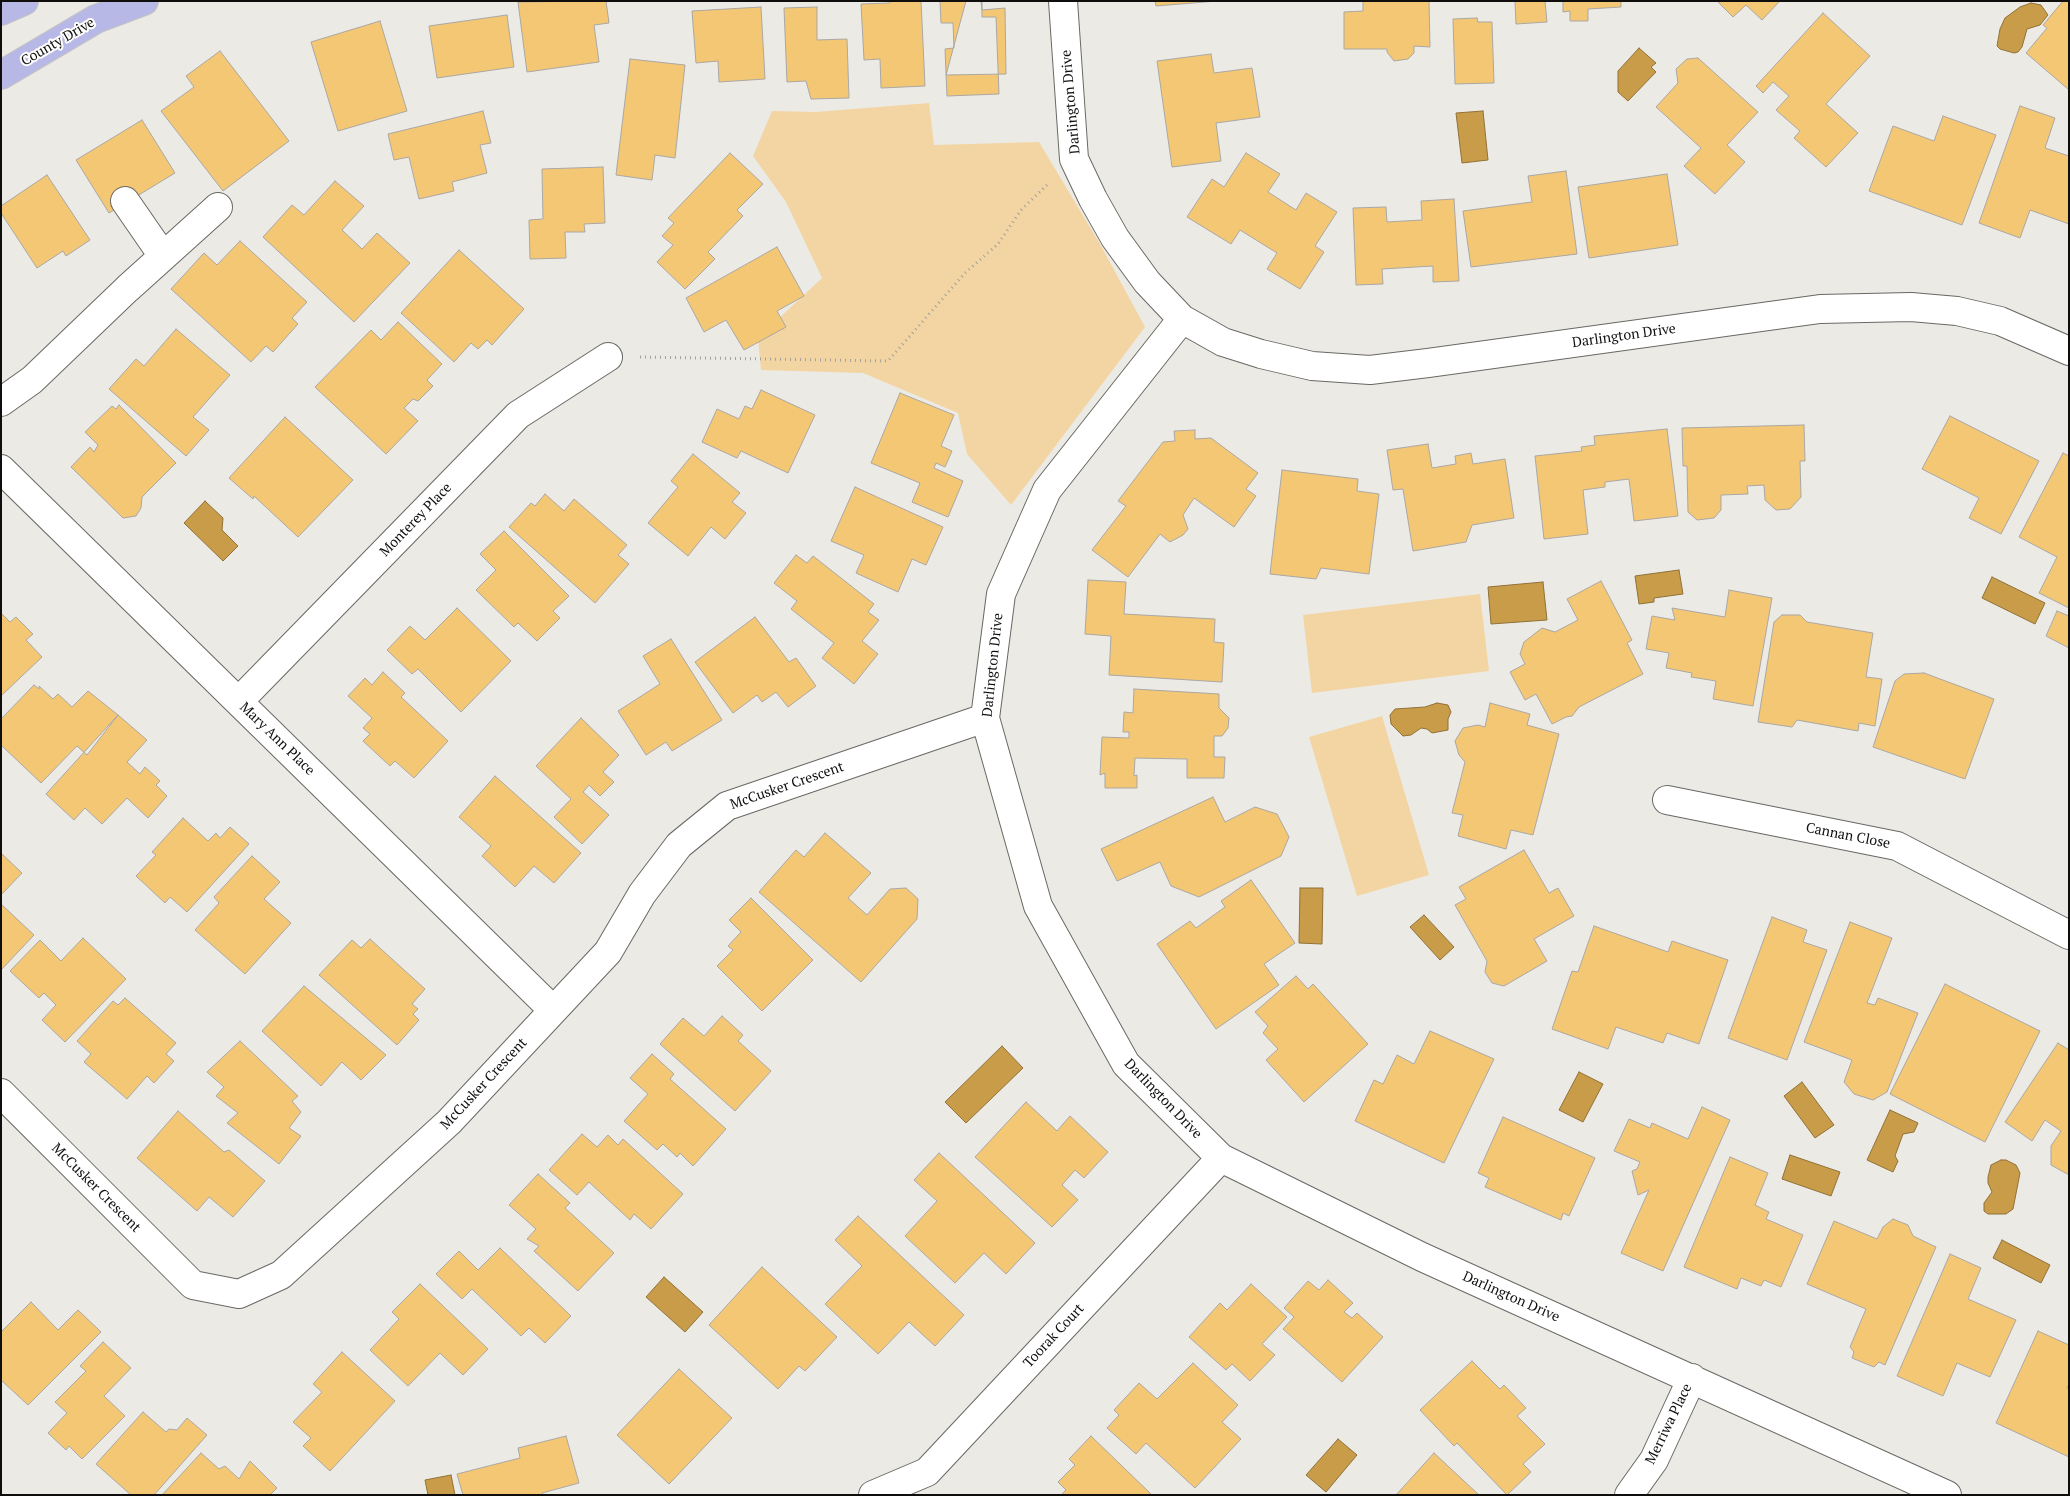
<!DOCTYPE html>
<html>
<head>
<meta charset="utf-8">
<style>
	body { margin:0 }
	#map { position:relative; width:2070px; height:1496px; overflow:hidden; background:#eceae5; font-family:"PT Serif",serif }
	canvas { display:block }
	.frame { position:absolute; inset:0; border:2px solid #0f0e0d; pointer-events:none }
</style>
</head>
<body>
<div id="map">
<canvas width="2070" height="1496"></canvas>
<div class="frame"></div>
</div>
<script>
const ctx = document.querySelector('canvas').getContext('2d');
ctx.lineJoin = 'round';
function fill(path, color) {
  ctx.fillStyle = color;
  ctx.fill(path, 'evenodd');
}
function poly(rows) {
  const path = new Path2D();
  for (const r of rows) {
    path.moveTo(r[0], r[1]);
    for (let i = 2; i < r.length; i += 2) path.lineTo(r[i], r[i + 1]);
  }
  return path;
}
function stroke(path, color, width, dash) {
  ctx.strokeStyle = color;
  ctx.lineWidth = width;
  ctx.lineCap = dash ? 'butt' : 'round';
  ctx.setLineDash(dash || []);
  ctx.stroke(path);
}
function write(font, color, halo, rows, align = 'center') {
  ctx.font = font + ' "PT Serif",serif';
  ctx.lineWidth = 4;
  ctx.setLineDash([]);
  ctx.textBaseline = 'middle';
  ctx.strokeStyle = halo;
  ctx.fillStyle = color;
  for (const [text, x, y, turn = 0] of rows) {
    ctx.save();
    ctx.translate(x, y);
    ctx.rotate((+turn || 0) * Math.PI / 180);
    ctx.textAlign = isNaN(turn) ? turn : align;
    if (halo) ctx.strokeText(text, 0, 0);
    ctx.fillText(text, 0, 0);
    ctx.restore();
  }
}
fill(poly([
	[929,103,934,145,1039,142,1100,244,1145,327,1011,505,967,454,958,413,863,373,761,370,758,338,822,278,786,202,753,156,772,111,816,112],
	[1480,594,1489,671,1312,693,1303,615],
	[1382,716,1429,875,1357,896,1309,737]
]), '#f2d5a3');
const water = poly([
	[2031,3,2041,5,2048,15,2040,25,2027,29,2022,47,2018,52,2014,53,2000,49,1997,46,2000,29,2005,18,2020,7,2031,3],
	[1639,48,1656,63,1651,67,1656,72,1628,101,1618,92,1618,71,1639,48],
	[1483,111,1488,160,1462,163,1456,113,1483,111],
	[205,501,223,518,222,530,238,546,223,561,184,523,205,501],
	[1679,570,1683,594,1654,598,1654,602,1639,604,1635,576,1679,570],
	[1992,577,2045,603,2035,624,1982,598,1992,577],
	[1543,582,1547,620,1491,624,1488,587,1543,582],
	[1437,703,1448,705,1451,712,1448,719,1448,730,1432,733,1427,729,1421,728,1411,735,1403,736,1391,724,1390,715,1395,709,1425,707,1437,703],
	[1300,888,1323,888,1322,944,1299,943,1300,888],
	[1424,915,1454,947,1440,960,1410,927,1424,915],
	[1002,1046,1023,1068,966,1123,945,1102,1002,1046],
	[1579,1072,1603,1084,1583,1122,1559,1110,1579,1072],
	[1802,1082,1834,1125,1815,1138,1784,1096,1802,1082],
	[1890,1110,1918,1123,1914,1132,1903,1134,1895,1156,1898,1161,1893,1172,1867,1160,1890,1110],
	[1790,1155,1840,1172,1831,1196,1782,1179,1790,1155],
	[2001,1160,2006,1160,2016,1165,2020,1173,2013,1209,2006,1214,1988,1214,1984,1211,1984,1203,1992,1192,1988,1183,1988,1177,1991,1165,2001,1160],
	[2002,1240,2050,1265,2041,1283,1993,1258,2002,1240],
	[664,1277,703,1312,685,1332,646,1297,664,1277],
	[1338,1439,1357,1455,1326,1492,1306,1475,1338,1439],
	[451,1475,455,1495,428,1495,425,1480,451,1475]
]);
fill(water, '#c89c49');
stroke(water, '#907137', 1);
const building = poly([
	[606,1,609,23,594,25,599,62,527,72,518,2,606,1],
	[890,1,921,1,925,86,881,88,880,59,864,60,861,4,890,3,890,1],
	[940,1,982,1,982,17,996,17,999,94,947,96,945,49,954,48,953,23,941,23,940,1],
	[966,1,981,1,982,10,1005,8,1006,74,946,75,966,1],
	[1155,1,1217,1,1156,6,1155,1],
	[1363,1,1429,1,1430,47,1414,46,1414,53,1408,59,1394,61,1387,52,1387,49,1344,49,1344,12,1363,11,1363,1],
	[1515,1,1545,1,1547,22,1516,24,1515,1],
	[1563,1,1621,1,1621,7,1588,9,1588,21,1570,21,1570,11,1563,12,1563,1],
	[1717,1,1780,1,1762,20,1746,5,1733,17,1717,1],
	[2063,1,2069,1,2069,90,2026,53,2047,28,2043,25,2063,1],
	[761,7,765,79,719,82,718,61,696,63,692,11,761,7],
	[817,7,817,40,847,39,849,98,811,99,806,81,787,82,784,8,817,7],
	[1823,13,1870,56,1826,104,1858,133,1826,167,1794,138,1800,131,1776,110,1789,96,1773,82,1763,93,1756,86,1823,13],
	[507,15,514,67,437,78,429,26,507,15],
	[1477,18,1478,22,1492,22,1494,83,1455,84,1453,19,1477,18],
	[380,21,407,111,338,131,311,42,380,21],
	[220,51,289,141,223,191,161,111,194,87,186,76,220,51],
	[1211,54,1214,73,1252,68,1260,117,1216,123,1221,161,1172,167,1157,61,1211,54],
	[1698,58,1758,112,1727,145,1745,162,1715,194,1684,166,1701,148,1656,107,1678,83,1676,69,1687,59,1698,58],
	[630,59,685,65,675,158,655,155,652,180,616,175,630,59],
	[2020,106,2055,118,2045,148,2069,156,2069,224,2030,210,2020,238,1979,223,2020,106],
	[483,111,491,143,480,145,487,173,452,182,454,191,419,199,409,157,394,160,388,134,483,111],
	[1943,116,1996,135,1962,225,1869,191,1893,126,1934,141,1943,116],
	[142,120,175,173,109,213,76,160,142,120],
	[730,153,763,184,737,210,743,216,708,252,715,259,685,289,657,262,673,245,662,236,674,223,668,218,730,153],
	[1246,153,1280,174,1268,192,1296,210,1306,193,1337,212,1315,246,1324,252,1300,289,1267,269,1277,253,1240,230,1231,244,1187,217,1212,179,1224,187,1246,153],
	[603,167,605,223,584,224,585,232,565,232,566,258,530,259,529,220,543,219,542,169,603,167],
	[1566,171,1577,254,1471,267,1463,211,1532,202,1528,176,1566,171],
	[1667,174,1678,245,1589,258,1578,187,1667,174],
	[47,175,90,240,66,256,63,251,37,268,1,213,1,206,47,175],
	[335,181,364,206,342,230,362,249,377,233,410,263,354,322,263,237,292,205,304,215,335,181],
	[1454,199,1459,281,1433,282,1433,266,1382,269,1383,284,1356,285,1353,208,1386,207,1387,222,1422,220,1421,201,1454,199],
	[240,241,307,302,292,318,298,324,273,352,266,346,251,362,171,289,204,253,217,265,240,241],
	[777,247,804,296,777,311,786,327,744,350,726,320,704,332,686,298,777,247],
	[459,250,524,309,492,345,487,340,478,349,471,343,454,362,401,313,459,250],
	[398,322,442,364,427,380,433,386,418,401,413,399,404,408,418,421,386,454,315,387,371,330,381,340,398,322],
	[176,329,230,375,193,417,209,430,186,456,109,389,136,359,144,366,176,329],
	[761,390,815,415,788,473,741,451,737,458,702,442,717,409,739,419,745,406,752,409,761,390],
	[900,393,954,415,941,446,952,451,945,467,936,463,934,468,963,481,948,517,912,502,920,483,871,463,900,393],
	[119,405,176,463,142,497,141,508,136,516,123,518,71,467,90,447,94,452,98,445,85,432,112,406,116,409,119,405],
	[1950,416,2039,461,2001,534,1969,518,1979,498,1922,469,1950,416],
	[285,417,353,480,298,537,254,496,253,499,229,478,285,417],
	[1804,425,1805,461,1800,461,1801,497,1790,509,1776,510,1765,500,1764,485,1747,486,1748,494,1721,495,1721,510,1714,518,1697,520,1688,512,1687,466,1683,466,1682,428,1804,425],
	[1667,429,1678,516,1634,521,1629,479,1605,482,1605,487,1583,490,1588,534,1544,539,1535,456,1582,451,1581,447,1595,445,1594,436,1667,429],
	[1195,430,1195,439,1211,438,1258,473,1246,489,1256,496,1234,527,1194,498,1183,515,1188,529,1183,535,1170,542,1160,534,1128,577,1092,550,1126,506,1118,501,1163,442,1175,441,1174,431,1195,430],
	[1428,444,1432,468,1456,464,1455,456,1471,453,1473,464,1505,459,1514,518,1472,525,1466,542,1413,551,1403,489,1393,490,1387,450,1428,444],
	[2063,453,2069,456,2069,608,2039,593,2057,557,2019,537,2063,453],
	[693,454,740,493,732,502,746,513,725,539,711,527,688,556,648,523,678,487,671,481,693,454],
	[1282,470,1358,479,1357,491,1379,494,1369,574,1321,568,1316,579,1270,574,1282,470],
	[855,487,943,527,926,565,912,559,898,592,856,573,864,555,831,541,855,487],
	[545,494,564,511,574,499,627,545,618,555,629,564,595,603,509,527,531,503,535,506,545,494],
	[504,531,569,596,553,611,560,618,537,641,518,623,514,627,476,590,496,570,480,554,504,531],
	[796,555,807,563,813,556,874,604,868,612,879,620,862,641,878,654,854,684,822,658,834,643,791,609,797,601,774,583,796,555],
	[1088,580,1126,582,1124,614,1215,619,1214,642,1224,643,1222,682,1109,675,1111,636,1085,634,1088,580],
	[1601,581,1632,640,1627,643,1643,674,1579,707,1572,716,1566,717,1552,724,1536,694,1525,700,1510,672,1525,664,1520,654,1524,642,1542,628,1555,632,1578,620,1567,599,1601,581],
	[1729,590,1772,598,1753,706,1713,699,1716,681,1691,677,1692,673,1666,668,1669,653,1646,649,1652,616,1675,620,1672,608,1725,617,1729,590],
	[457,608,511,661,461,712,418,669,412,674,387,650,410,626,425,640,457,608],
	[2057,611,2069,616,2069,648,2046,636,2057,611],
	[1,613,10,622,16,617,33,634,26,640,42,657,1,696,1,613],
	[1782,615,1800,615,1807,622,1873,633,1866,677,1882,679,1875,726,1859,723,1858,731,1797,720,1792,727,1758,722,1774,622,1782,615],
	[755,617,789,662,796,658,816,686,788,707,776,692,762,702,757,695,733,713,695,662,755,617],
	[671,639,722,720,672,751,666,742,646,755,618,711,660,684,643,656,671,639],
	[383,672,405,693,401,697,448,741,414,778,395,761,390,766,363,741,370,734,363,728,372,718,348,696,365,678,372,685,383,672],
	[1924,673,1994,699,1965,779,1873,747,1895,681,1904,674,1924,673],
	[34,685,39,689,39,686,53,699,58,694,72,707,88,691,118,715,87,755,77,746,41,783,1,745,1,719,34,685],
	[1134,689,1219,694,1219,708,1229,718,1228,728,1222,736,1214,736,1214,757,1225,757,1224,778,1187,778,1187,759,1135,758,1134,776,1137,775,1137,788,1105,788,1105,773,1100,775,1102,737,1129,738,1129,732,1123,732,1124,712,1133,713,1134,689],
	[1490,703,1530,714,1527,725,1559,734,1533,835,1511,830,1506,849,1458,836,1463,815,1452,813,1465,762,1459,755,1455,741,1463,728,1478,725,1485,727,1490,703],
	[118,715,147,740,127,762,140,774,145,767,160,781,156,785,167,796,148,818,127,798,102,824,85,808,74,820,46,794,118,715],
	[581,718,619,755,603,772,614,782,600,796,589,785,583,792,609,815,582,844,554,817,571,799,536,766,581,718],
	[495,776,581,853,554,883,534,866,515,887,482,856,491,846,459,817,495,776],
	[1213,797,1225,822,1255,807,1277,814,1289,837,1281,856,1199,897,1171,886,1160,862,1117,881,1101,849,1213,797],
	[183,818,208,841,216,833,220,838,230,827,249,844,187,912,170,897,165,903,136,876,156,855,152,852,183,818],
	[825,833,871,873,848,898,867,915,890,889,906,888,918,899,917,919,861,982,759,892,796,850,804,857,825,833],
	[1524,850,1549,893,1558,888,1574,916,1534,939,1547,961,1504,986,1492,983,1485,972,1487,961,1455,905,1466,899,1459,887,1524,850],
	[1,853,22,873,1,895,1,853],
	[252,856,280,882,264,899,291,923,245,974,195,930,219,903,214,897,252,856],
	[1251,880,1295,943,1264,964,1279,985,1216,1029,1157,944,1190,921,1196,928,1225,907,1221,901,1251,880],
	[751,898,813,960,762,1011,717,966,733,950,728,946,741,932,729,920,751,898],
	[1,904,34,935,2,969,1,968,1,904],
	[1772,917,1807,930,1803,942,1827,950,1787,1060,1728,1038,1772,917],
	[1850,922,1892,938,1867,1003,1875,1005,1878,998,1918,1013,1887,1092,1873,1100,1854,1094,1844,1082,1852,1060,1804,1042,1850,922],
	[1594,926,1668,952,1672,941,1728,960,1699,1044,1667,1033,1663,1043,1616,1027,1608,1049,1552,1029,1572,971,1578,972,1594,926],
	[83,938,126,979,65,1042,42,1020,56,1005,44,993,39,998,10,971,40,940,61,961,83,938],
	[370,939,425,989,412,1004,418,1009,413,1014,419,1020,397,1045,319,975,352,940,361,948,370,939],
	[1296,976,1308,989,1313,984,1368,1044,1304,1102,1266,1060,1278,1049,1263,1033,1268,1026,1255,1012,1296,976],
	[1945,984,2040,1031,1985,1142,1890,1094,1945,984],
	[304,986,386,1055,361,1080,342,1062,321,1086,262,1031,304,986],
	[125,998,176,1043,166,1054,174,1061,154,1083,147,1076,127,1099,84,1062,91,1054,77,1041,113,1001,118,1005,125,998],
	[722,1016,743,1035,738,1041,771,1071,735,1111,660,1044,683,1018,704,1036,722,1016],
	[1430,1031,1494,1059,1444,1163,1355,1121,1374,1080,1383,1084,1397,1055,1414,1064,1430,1031],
	[240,1041,298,1096,292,1101,301,1112,289,1128,301,1136,279,1164,227,1123,238,1113,216,1096,224,1087,207,1072,240,1041],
	[2058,1043,2069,1050,2069,1175,2051,1165,2051,1146,2061,1131,2045,1120,2032,1141,2005,1122,2058,1043],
	[652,1054,674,1074,670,1079,726,1129,693,1166,680,1153,677,1157,663,1144,657,1150,624,1121,648,1094,630,1078,652,1054],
	[1026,1102,1057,1131,1070,1116,1108,1152,1084,1178,1075,1170,1062,1185,1078,1200,1052,1227,975,1157,1026,1102],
	[1702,1107,1730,1120,1663,1271,1621,1253,1649,1190,1638,1195,1632,1171,1637,1169,1640,1162,1614,1151,1629,1119,1650,1128,1652,1123,1688,1139,1702,1107],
	[178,1111,224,1152,229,1150,265,1181,233,1217,209,1197,197,1211,137,1158,178,1111],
	[1503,1117,1595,1158,1569,1216,1563,1213,1561,1220,1485,1187,1489,1178,1478,1173,1503,1117],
	[582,1134,597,1147,608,1135,618,1145,623,1139,683,1194,651,1229,634,1214,630,1220,589,1182,577,1195,549,1170,582,1134],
	[939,1153,1035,1243,1006,1274,984,1253,955,1283,905,1236,937,1201,914,1180,939,1153],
	[1730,1157,1768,1173,1755,1205,1769,1212,1766,1219,1803,1235,1781,1287,1764,1280,1761,1286,1741,1278,1737,1289,1684,1267,1730,1157],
	[538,1174,570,1203,565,1208,614,1253,578,1291,534,1251,539,1246,527,1239,536,1229,509,1205,538,1174],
	[858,1216,964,1315,935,1346,909,1322,878,1354,825,1304,862,1266,835,1240,858,1216],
	[1893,1219,1908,1225,1913,1236,1936,1247,1885,1365,1879,1362,1874,1367,1852,1358,1854,1352,1850,1347,1866,1309,1807,1284,1834,1221,1877,1239,1883,1227,1893,1219],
	[500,1248,571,1316,545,1343,529,1328,521,1336,472,1289,462,1299,436,1274,459,1251,478,1270,500,1248],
	[1950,1254,1981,1268,1968,1299,2016,1320,1990,1377,1957,1363,1943,1396,1897,1376,1950,1254],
	[762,1267,837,1337,805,1371,799,1366,778,1389,709,1325,762,1267],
	[1328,1280,1353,1303,1344,1312,1352,1318,1357,1313,1383,1337,1342,1382,1283,1329,1294,1317,1284,1308,1308,1281,1319,1290,1328,1280],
	[420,1284,488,1349,463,1375,440,1353,408,1386,370,1350,399,1319,392,1312,420,1284],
	[1251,1284,1287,1317,1262,1344,1275,1355,1250,1381,1232,1364,1226,1370,1189,1337,1220,1303,1227,1310,1251,1284],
	[31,1302,58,1330,78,1310,101,1332,28,1405,1,1380,1,1332,31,1302],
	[2038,1331,2069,1345,2069,1384,2067,1388,2069,1389,2069,1457,1996,1423,2038,1331],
	[103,1342,131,1368,104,1396,125,1416,82,1459,69,1446,66,1450,48,1433,67,1413,55,1402,86,1371,80,1366,103,1342],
	[342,1352,395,1401,330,1471,303,1446,311,1438,293,1422,322,1392,313,1384,342,1352],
	[1472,1361,1500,1389,1504,1385,1526,1408,1517,1416,1545,1444,1523,1464,1531,1472,1507,1495,1457,1443,1454,1446,1420,1410,1472,1361],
	[1193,1363,1238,1405,1222,1422,1241,1439,1195,1488,1146,1443,1136,1454,1107,1428,1119,1415,1114,1410,1139,1383,1157,1399,1193,1363],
	[679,1369,732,1418,669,1484,617,1435,679,1369],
	[143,1412,166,1432,169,1429,177,1430,187,1418,207,1435,154,1495,131,1495,96,1464,143,1412],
	[566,1436,579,1483,542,1493,543,1495,463,1495,457,1474,520,1458,518,1448,566,1436],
	[1091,1436,1152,1495,1061,1495,1066,1490,1058,1482,1075,1465,1069,1459,1091,1436],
	[201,1453,219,1469,225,1466,239,1479,250,1461,277,1488,270,1495,162,1495,201,1453],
	[1434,1453,1479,1495,1396,1495,1434,1453]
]);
fill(building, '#f4c774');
stroke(building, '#aaa7a3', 1);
const minor = poly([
	[1063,1,1074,159,1093,199,1115,238,1147,282,1182,319,1223,342,1261,354,1312,366,1370,370,1428,363,1820,309,1911,307,1957,311,2000,321,2069,351],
	[125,201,163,256],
	[1182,319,1047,490,1001,594,985,718,1038,906,1126,1064,1221,1158,1422,1257,1947,1495],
	[1,402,32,380,127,289,218,207],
	[1,469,553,1010],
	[239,701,518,415,608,357],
	[1667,800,1897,846,2069,935],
	[1,1093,193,1285,239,1294,281,1275,449,1122,608,952,642,894,679,845,727,806,985,718],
	[873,1495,927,1472,1221,1158],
	[1629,1495,1654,1460,1692,1378]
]);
const major = poly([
	[1,11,24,1],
	[1,75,96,19,144,1]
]);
stroke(minor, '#6a6864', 30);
stroke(major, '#c5c5c5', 30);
stroke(poly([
	[640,357,888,361,965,273,998,244,1021,210,1049,183]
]), '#a1a09c', 3, [1, 4]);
stroke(minor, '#fff', 28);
stroke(major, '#b8b8e6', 28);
write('14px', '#0f0e0d', '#fff', [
	["County Drive",58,42,-30],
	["Darlington Drive",1071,102,-95],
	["Darlington Drive",1624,336,-8],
	["Monterey Place",416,520,-46],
	["Darlington Drive",993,665,-84],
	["Mary Ann Place",277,739,44],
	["McCusker Crescent",787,786,-19],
	["Cannan Close",1848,836,11],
	["McCusker Crescent",484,1084,-47],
	["Darlington Drive",1163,1099,46],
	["McCusker Crescent",96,1188,45],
	["Darlington Drive",1511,1297,24],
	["Toorak Court",1054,1336,-47],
	["Merriwa Place",1669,1424,-64]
]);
</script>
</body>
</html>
